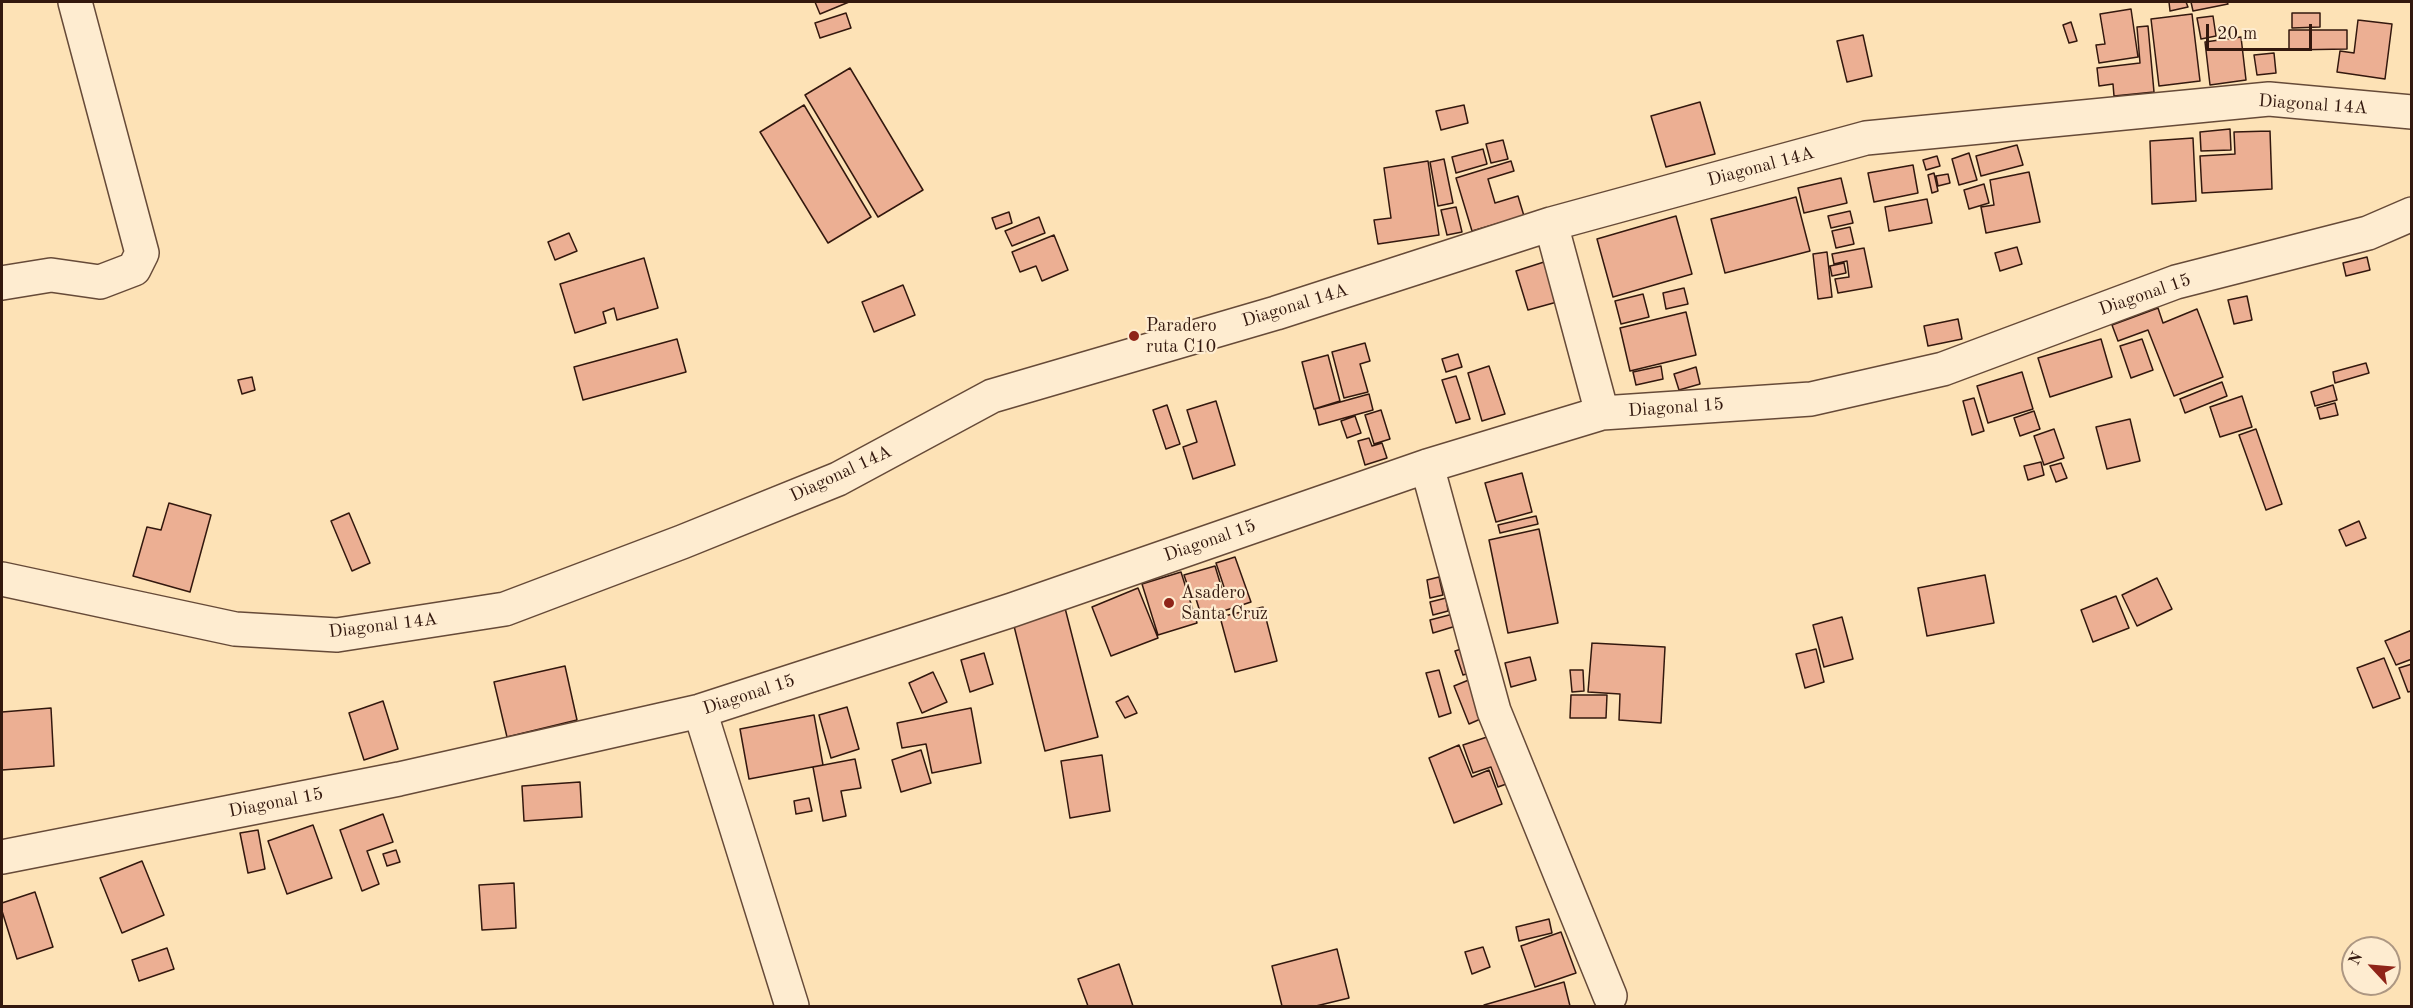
<!DOCTYPE html>
<html>
<head>
<meta charset="utf-8">
<style>
	body { margin:0 }
	#map { position:relative; width:2413px; height:1008px; overflow:hidden; background:#fde2b6; font-family:"Old Standard TT",serif }
	canvas { display:block }
	.frame { position:absolute; inset:0; border:3px solid #33180e; pointer-events:none }
	.north { position:absolute; left:2341px; top:936px; width:60px; height:60px; box-sizing:border-box; background:#feecd0; border:2px solid #ad9782; border-radius:50%; rotate:296deg; font-size:16px; font-weight:700; line-height:24px; text-align:center; color:#33180e }
	.north::after { content:''; display:block; margin:auto; width:21px; height:27px; background:#8f2418; clip-path:polygon(50% 0,100% 100%,50% 72%,0 100%) }
	.scale { position:absolute; left:2206px; top:24px; width:106px; height:27px; box-sizing:border-box; border:3px solid #33180e; border-top:0; padding-left:8px; font-size:18px; line-height:21px; white-space:nowrap; color:#33180e; -webkit-text-stroke:4px #feecd0; paint-order:stroke }
</style>
</head>
<body>
<div id="map">
<canvas width="2413" height="1008"></canvas>
<div class="frame"></div>
<div class="north">N</div>
<div class="scale">20 m</div>
</div>
<script>
const ctx = document.querySelector('canvas').getContext('2d');
ctx.lineJoin = 'round';
function fill(path, color) {
  ctx.fillStyle = color;
  ctx.fill(path, 'evenodd');
}
function poly(rows) {
  const path = new Path2D();
  for (const r of rows) {
    path.moveTo(r[0], r[1]);
    for (let i = 2; i < r.length; i += 2) path.lineTo(r[i], r[i + 1]);
  }
  return path;
}
function stroke(path, color, width, dash) {
  ctx.strokeStyle = color;
  ctx.lineWidth = width;
  ctx.lineCap = dash ? 'butt' : 'round';
  ctx.setLineDash(dash || []);
  ctx.stroke(path);
}
function write(font, color, halo, rows, align = 'center') {
  ctx.font = font + ' "Old Standard TT",serif';
  ctx.lineWidth = 4.5;
  ctx.setLineDash([]);
  ctx.textBaseline = 'middle';
  ctx.strokeStyle = halo;
  ctx.fillStyle = color;
  for (const [text, x, y, turn = 0] of rows) {
    ctx.save();
    ctx.translate(x, y);
    ctx.rotate((+turn || 0) * Math.PI / 180);
    ctx.textAlign = isNaN(turn) ? turn : align;
    if (halo) ctx.strokeText(text, 0, 0);
    ctx.fillText(text, 0, 0);
    ctx.restore();
  }
}
const building = poly([
	[815,2,849,2,820,14,815,2],
	[2169,2,2186,2,2188,7,2170,11,2169,2],
	[2191,2,2227,2,2228,4,2193,11,2191,2],
	[2131,9,2138,57,2099,63,2096,45,2105,44,2100,14,2131,9],
	[846,13,851,28,820,38,815,23,846,13],
	[2292,13,2320,13,2320,27,2292,28,2292,13],
	[2192,14,2200,81,2159,86,2151,19,2192,14],
	[2213,16,2216,36,2201,39,2197,18,2213,16],
	[2358,20,2392,24,2385,79,2337,72,2340,51,2354,53,2358,20],
	[2071,22,2077,41,2069,43,2063,25,2071,22],
	[2148,26,2154,92,2114,96,2113,84,2099,86,2097,68,2140,63,2137,27,2148,26],
	[2289,30,2347,30,2347,49,2289,50,2289,30],
	[1863,35,1872,76,1847,82,1837,41,1863,35],
	[2241,37,2246,80,2210,85,2205,42,2241,37],
	[2274,53,2276,73,2257,75,2254,55,2274,53],
	[850,68,923,190,878,217,805,95,850,68],
	[1700,102,1715,154,1666,167,1651,116,1700,102],
	[804,105,871,217,828,243,760,132,804,105],
	[1464,105,1468,123,1441,130,1436,111,1464,105],
	[2230,129,2231,150,2201,151,2200,132,2230,129],
	[2270,131,2272,189,2202,193,2200,156,2235,154,2234,132,2270,131],
	[2193,138,2196,201,2152,204,2150,141,2193,138],
	[1503,140,1508,159,1491,163,1486,144,1503,140],
	[2017,145,2023,165,1981,176,1976,156,2017,145],
	[1483,149,1487,164,1456,173,1452,157,1483,149],
	[1969,153,1977,180,1959,185,1952,159,1969,153],
	[1937,156,1940,166,1926,170,1923,160,1937,156],
	[1444,159,1453,203,1438,206,1430,162,1444,159],
	[1428,161,1439,235,1378,244,1374,220,1391,218,1384,168,1428,161],
	[1511,161,1514,171,1488,179,1495,203,1518,196,1524,216,1472,231,1456,178,1511,161],
	[1913,165,1918,193,1874,202,1868,173,1913,165],
	[2029,172,2040,222,1986,233,1981,207,1994,205,1990,180,2029,172],
	[1934,173,1938,191,1932,193,1928,175,1934,173],
	[1948,174,1950,183,1938,186,1936,176,1948,174],
	[1841,178,1847,203,1804,213,1798,188,1841,178],
	[1984,184,1989,203,1969,209,1964,190,1984,184],
	[1796,197,1810,251,1725,273,1711,219,1796,197],
	[1927,199,1932,223,1889,231,1885,207,1927,199],
	[1456,207,1462,232,1447,235,1441,210,1456,207],
	[1850,211,1853,223,1831,228,1828,216,1850,211],
	[1009,212,1012,223,996,229,992,218,1009,212],
	[1676,216,1692,274,1613,297,1597,239,1676,216],
	[1039,217,1045,233,1012,246,1005,231,1039,217],
	[1850,227,1854,244,1836,248,1832,231,1850,227],
	[569,233,577,251,555,260,548,242,569,233],
	[1054,235,1068,270,1042,281,1036,266,1020,272,1012,252,1054,235],
	[2017,247,2022,264,2000,271,1995,253,2017,247],
	[1864,248,1872,287,1838,293,1835,279,1849,277,1847,261,1834,264,1832,254,1864,248],
	[1827,252,1832,297,1818,299,1813,254,1827,252],
	[2367,257,2370,270,2346,276,2343,263,2367,257],
	[644,258,658,308,617,320,614,308,603,312,606,323,575,333,560,284,644,258],
	[1544,262,1557,302,1528,310,1516,271,1544,262],
	[1844,263,1846,273,1832,276,1830,266,1844,263],
	[903,285,915,315,874,332,862,302,903,285],
	[1684,288,1688,304,1666,309,1663,293,1684,288],
	[1643,294,1649,317,1621,324,1615,301,1643,294],
	[2247,296,2252,320,2234,324,2228,300,2247,296],
	[2158,308,2163,323,2197,309,2223,377,2174,396,2148,330,2118,341,2112,325,2158,308],
	[1686,312,1696,355,1630,371,1620,328,1686,312],
	[1958,319,1962,339,1928,346,1924,326,1958,319],
	[677,339,686,372,583,400,574,367,677,339],
	[2101,339,2112,377,2050,397,2038,358,2101,339],
	[2142,339,2153,370,2131,378,2120,346,2142,339],
	[1365,343,1370,361,1360,364,1368,392,1344,398,1332,352,1365,343],
	[1458,354,1462,367,1446,372,1442,359,1458,354],
	[1328,355,1340,401,1314,409,1302,362,1328,355],
	[2366,363,2369,373,2335,383,2333,372,2366,363],
	[1489,366,1505,414,1482,421,1468,373,1489,366],
	[1661,366,1663,379,1636,385,1633,372,1661,366],
	[1696,367,1700,384,1679,390,1674,374,1696,367],
	[2022,372,2033,409,1988,423,1977,386,2022,372],
	[1456,376,1470,419,1456,423,1442,380,1456,376],
	[252,377,255,390,242,394,238,380,252,377],
	[2222,382,2227,396,2185,413,2180,399,2222,382],
	[2333,385,2337,400,2315,406,2311,392,2333,385],
	[1369,394,1373,410,1319,425,1315,409,1369,394],
	[2242,396,2252,427,2220,437,2210,407,2242,396],
	[1974,398,1984,431,1972,435,1963,401,1974,398],
	[1216,401,1235,465,1193,479,1183,447,1197,442,1187,410,1216,401],
	[2335,403,2338,415,2320,419,2317,408,2335,403],
	[1167,405,1180,444,1166,449,1153,410,1167,405],
	[1381,410,1390,439,1374,444,1365,415,1381,410],
	[2034,411,2040,429,2020,436,2014,418,2034,411],
	[1355,416,1361,433,1347,438,1341,421,1355,416],
	[2130,419,2140,461,2107,469,2096,427,2130,419],
	[2054,429,2064,458,2044,465,2034,436,2054,429],
	[2256,429,2282,504,2266,510,2239,435,2256,429],
	[1369,438,1372,446,1382,443,1387,458,1365,465,1358,441,1369,438],
	[2041,462,2044,475,2028,480,2024,466,2041,462],
	[2061,463,2067,478,2056,482,2050,466,2061,463],
	[1522,473,1532,512,1496,522,1485,483,1522,473],
	[169,503,211,515,190,592,133,576,147,527,161,530,169,503],
	[349,513,370,563,352,571,331,521,349,513],
	[1536,516,1538,524,1500,533,1498,525,1536,516],
	[2359,521,2366,538,2346,546,2339,530,2359,521],
	[1539,529,1558,623,1508,633,1489,540,1539,529],
	[1235,557,1251,602,1202,618,1196,599,1225,590,1216,563,1235,557],
	[1215,566,1222,589,1192,599,1184,575,1215,566],
	[1181,572,1197,623,1158,635,1142,584,1181,572],
	[1985,575,1994,623,1927,636,1918,588,1985,575],
	[1439,577,1443,595,1430,598,1427,580,1439,577],
	[2157,578,2172,609,2137,626,2122,595,2157,578],
	[1138,588,1158,638,1111,656,1092,607,1138,588],
	[2116,596,2129,628,2093,642,2081,610,2116,596],
	[1446,598,1448,611,1433,615,1430,602,1446,598],
	[1263,607,1277,661,1235,672,1220,617,1263,607],
	[1065,608,1098,737,1045,751,1013,622,1065,608],
	[1453,614,1456,626,1433,633,1430,620,1453,614],
	[1842,617,1853,659,1824,667,1813,625,1842,617],
	[2412,630,2412,659,2396,665,2385,641,2412,630],
	[1592,643,1665,647,1661,723,1619,720,1620,694,1588,692,1592,643],
	[1471,646,1479,670,1463,675,1455,651,1471,646],
	[1816,649,1824,682,1805,688,1796,654,1816,649],
	[984,653,993,684,970,692,961,660,984,653],
	[1530,657,1536,680,1511,687,1505,663,1530,657],
	[2384,658,2400,698,2373,708,2357,668,2384,658],
	[2412,664,2412,691,2408,692,2399,668,2412,664],
	[565,666,577,720,507,737,494,682,565,666],
	[1439,670,1451,713,1439,717,1426,673,1439,670],
	[1570,670,1583,670,1584,691,1572,692,1570,670],
	[933,672,947,702,922,713,909,683,933,672],
	[1476,677,1492,714,1469,724,1454,686,1476,677],
	[1571,695,1607,695,1606,718,1570,718,1571,695],
	[1128,696,1137,713,1125,718,1116,702,1128,696],
	[383,701,398,749,364,760,349,713,383,701],
	[847,707,859,749,831,758,819,715,847,707],
	[51,708,54,766,2,770,2,712,51,708],
	[971,708,981,763,932,773,926,744,902,748,897,723,971,708],
	[814,715,823,765,749,779,740,729,814,715],
	[1493,735,1509,783,1498,787,1491,767,1473,773,1463,745,1493,735],
	[1459,745,1472,777,1489,770,1502,804,1454,823,1429,758,1459,745],
	[921,750,931,783,901,792,892,760,921,750],
	[1102,755,1110,811,1070,818,1061,761,1102,755],
	[855,759,861,788,841,791,846,816,823,821,813,767,855,759],
	[580,782,582,817,524,821,522,786,580,782],
	[809,798,812,811,796,814,794,801,809,798],
	[383,814,393,842,367,851,379,884,362,891,340,830,383,814],
	[313,825,332,878,287,894,268,841,313,825],
	[258,830,265,869,248,873,240,833,258,830],
	[396,850,400,862,387,866,383,854,396,850],
	[142,861,164,915,122,933,100,878,142,861],
	[514,883,516,928,482,930,479,885,514,883],
	[35,892,53,947,17,959,2,911,2,903,35,892],
	[1549,919,1552,933,1519,941,1516,927,1549,919],
	[1561,932,1576,973,1535,987,1521,946,1561,932],
	[1483,947,1490,967,1472,974,1465,952,1483,947],
	[167,948,174,969,139,981,132,960,167,948],
	[1337,949,1349,998,1316,1006,1282,1006,1272,966,1337,949],
	[1119,964,1133,1006,1088,1006,1078,979,1119,964],
	[1564,982,1570,1006,1485,1006,1484,1005,1564,982]
]);
fill(building, '#ecaf93');
stroke(building, '#33180e', 1.5);
const street = poly([
	[1551,224,1602,413],
	[2,283,51,275,100,282,134,269,142,253,75,2],
	[1427,466,1494,711,1610,996],
	[2,579,235,629,337,635,505,609,682,542,838,479,992,396,1276,313,1551,224,1866,138,2269,99,2412,112],
	[700,711,792,1006],
	[2,857,399,779,700,711,1012,610,1427,466,1602,413,1811,399,1943,369,2176,282,2368,233,2412,214]
]);
stroke(street, '#664a38', 36);
stroke(street, '#feecd0', 33);
for (const [x, y, r, color] of [
	[1134,336,6,"#8f2418"],
	[1169,603,6,"#8f2418"]
]) {
  const dot = new Path2D();
  dot.arc(x, y, r, 0, 2 * Math.PI);
  ctx.fillStyle = color;
  ctx.fill(dot);
  stroke(dot, '#feecd0', 2);
}
write('18px', '#33180e', '#feecd0', [
	["Diagonal 14A",2313,105,4],
	["Diagonal 14A",1761,167,-15],
	["Diagonal 15",2145,295,-19],
	["Diagonal 14A",1295,306,-17],
	["Diagonal 15",1676,408,-4],
	["Diagonal 14A",841,474,-25],
	["Diagonal 15",1210,541,-19],
	["Diagonal 14A",383,626,-7],
	["Diagonal 15",749,695,-18],
	["Diagonal 15",276,803,-11]
]);
write('18px', '#33180e', '#feecd0', [
	["Paradero",1146,326],
	["ruta C10",1146,347],
	["Asadero",1181,593],
	["Santa Cruz",1181,614]
], 'left');
</script>
</body>
</html>
